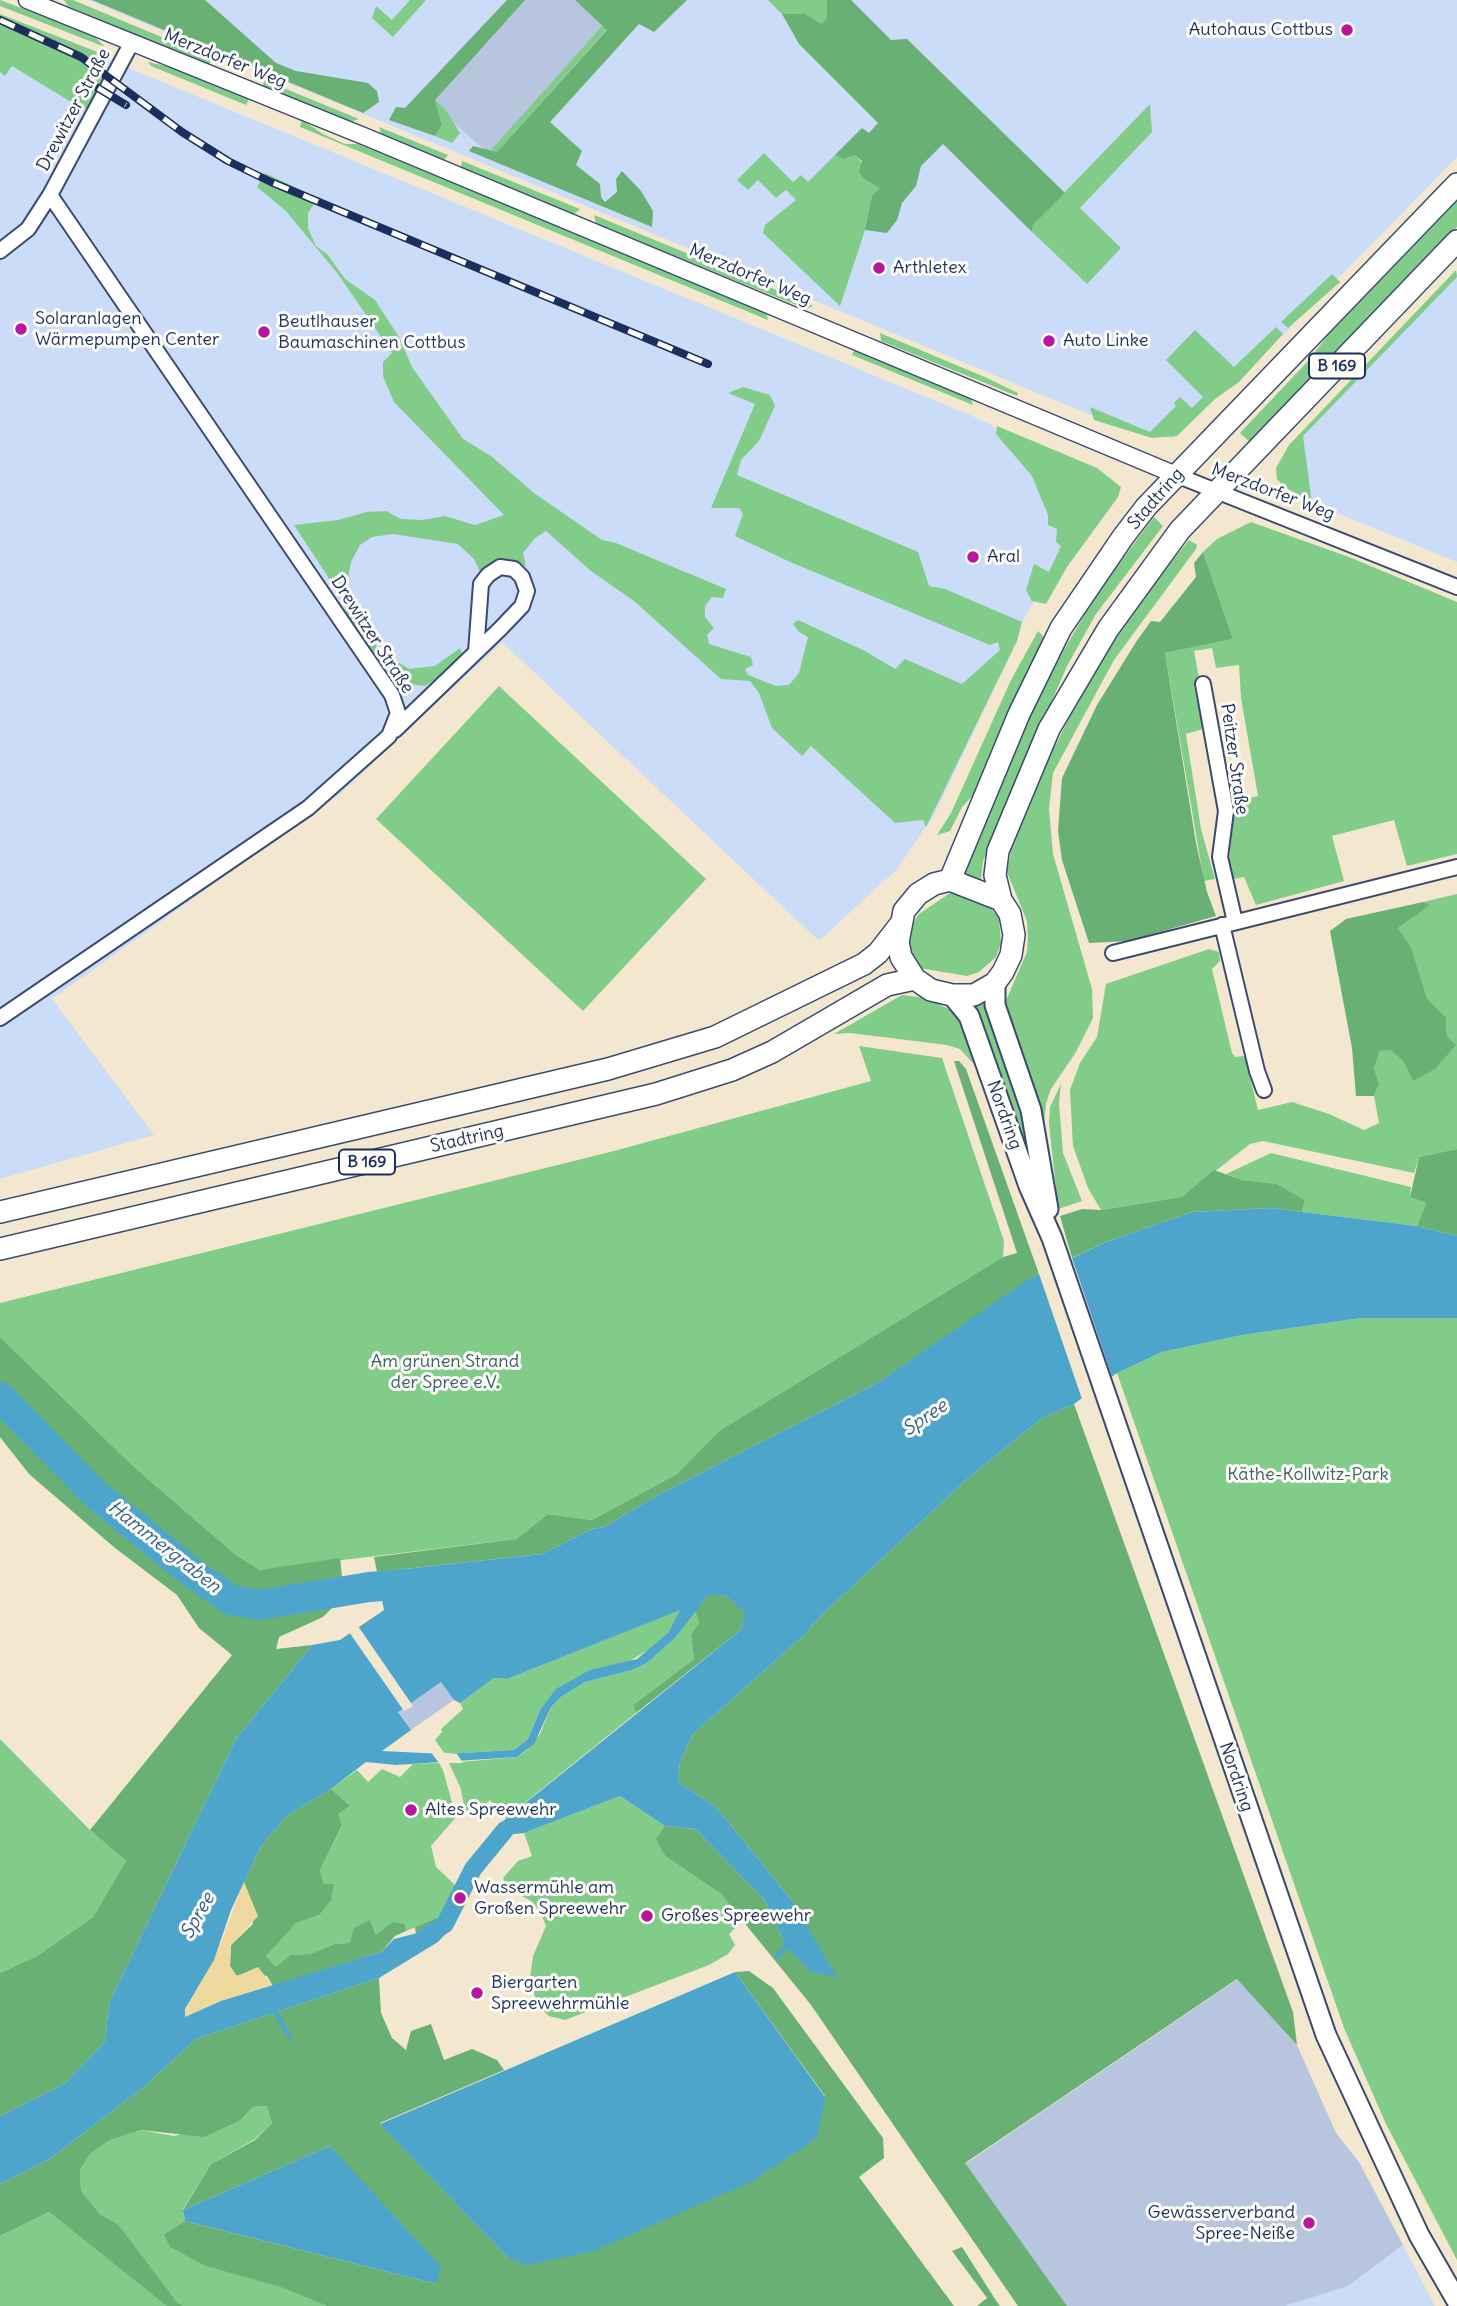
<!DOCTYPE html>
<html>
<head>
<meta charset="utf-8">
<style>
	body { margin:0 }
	canvas { display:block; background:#f3e8cf }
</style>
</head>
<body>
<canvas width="1457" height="2306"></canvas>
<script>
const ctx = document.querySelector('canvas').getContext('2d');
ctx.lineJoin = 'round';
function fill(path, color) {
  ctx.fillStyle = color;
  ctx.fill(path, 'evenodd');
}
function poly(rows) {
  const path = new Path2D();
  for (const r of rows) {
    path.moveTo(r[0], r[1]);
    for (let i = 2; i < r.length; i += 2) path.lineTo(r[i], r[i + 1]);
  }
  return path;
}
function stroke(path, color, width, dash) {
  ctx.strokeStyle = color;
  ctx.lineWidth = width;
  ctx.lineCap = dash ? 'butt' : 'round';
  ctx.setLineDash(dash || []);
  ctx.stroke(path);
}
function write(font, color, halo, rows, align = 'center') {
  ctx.font = font + ' Delius,sans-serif';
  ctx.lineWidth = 6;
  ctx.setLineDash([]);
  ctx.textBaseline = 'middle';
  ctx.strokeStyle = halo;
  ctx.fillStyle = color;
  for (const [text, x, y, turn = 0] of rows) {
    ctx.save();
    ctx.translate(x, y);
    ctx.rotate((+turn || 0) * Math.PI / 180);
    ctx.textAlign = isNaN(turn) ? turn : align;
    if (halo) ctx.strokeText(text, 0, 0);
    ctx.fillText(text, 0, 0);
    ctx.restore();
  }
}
fill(poly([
	[88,0,1457,0,1457,157,1231,388,1206,405,1173,438,1140,433,1098,418],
	[0,15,970,415,990,424,1035,465,1068,544,1022,622,1017,641,934,815,897,869,819,941,502,642,340,794,52,999,154,1135,0,1179],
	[1457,272,1457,562,1312,503,1302,432],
	[1403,2245,1435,2306,1285,2306,1348,2286]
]), '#cbdcf9');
fill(poly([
	[519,0,581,0,610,26,492,157,429,100],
	[441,1682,454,1700,411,1730,398,1711],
	[1238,1979,1297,2045,1336,2133,1359,2162,1403,2245,1348,2286,1285,2306,1067,2306,965,2164]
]), '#b7c5de');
fill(poly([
	[0,0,93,35,105,47,0,6],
	[64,0,73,0,212,58,209,65,68,6],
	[410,0,426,0,393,37,372,18,376,6,392,20],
	[768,0,827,0,827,17,822,24,805,14,782,14],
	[0,14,108,56,104,77,88,108,65,113,71,102,12,66,5,76,0,72],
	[603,25,607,29,497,152,491,150],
	[148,62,174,68,249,99,246,105,151,66],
	[264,80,359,119,350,122,263,86],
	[435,100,446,110,460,133,452,143,435,136,442,125],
	[1150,104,1152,132,1080,208,1121,248,1087,284,1032,232,1033,225],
	[302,120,323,134,345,144,358,144,766,312,768,320,300,127],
	[379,127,448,155,443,161,382,135],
	[764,153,793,182,801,175,808,182,835,155,844,159,855,154,880,188,872,195,865,230,840,306,763,233,765,225,796,200,786,190,776,198,758,180,748,190,737,180],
	[462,161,580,209,573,215,461,168],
	[265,173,318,198,308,213,308,228,316,246,327,254,345,279,375,300,399,337,412,367,463,439,491,456,534,493,602,540,616,543,726,589,723,598,712,597,705,606,705,617,714,628,707,635,709,644,751,657,753,665,745,669,748,675,776,686,789,685,799,673,808,637,799,632,793,624,798,620,865,651,895,669,905,659,962,684,1000,650,998,642,990,645,790,562,735,536,743,514,739,508,711,508,755,404,728,393,743,387,770,395,775,406,759,441,741,460,737,475,918,552,929,586,945,589,1022,622,1017,641,926,827,923,820,895,823,811,746,802,756,772,728,759,693,750,681,721,679,634,601,591,571,546,531,535,538,523,553,526,566,510,561,480,571,474,559,458,544,393,534,372,537,360,545,351,562,348,578,343,585,334,586,294,525,338,520,367,512,386,511,401,519,422,520,445,516,475,525,504,515,394,402,383,376,383,362,392,353,338,274,286,211,257,187],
	[1457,199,1457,227,1251,443,1240,433,1309,360,1340,319],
	[594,215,808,303,813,306,806,309,596,224],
	[1456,270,1457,277,1303,436,1312,503,1283,486,1277,479,1276,468,1289,445],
	[1332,274,1340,282,1288,328,1281,322],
	[1276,327,1283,334,1239,382,1215,399,1177,436,1152,438,1094,420,1090,407,1150,432,1176,406,1174,403,1180,397,1192,408,1203,397,1166,360,1195,330,1234,367],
	[880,333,987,378,1018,393,1017,396,881,341],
	[855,348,971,399,973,405,852,355],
	[997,426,1097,468,1121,487,1118,497,1067,567,1046,604,1032,601,1026,590,1034,564,1049,572,1061,546,1056,542,1057,529,1048,525,1048,515,1032,476,996,434],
	[1154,517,1163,526,1096,614,1067,666,983,861,981,881,964,876,1028,720,1057,662,1097,593],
	[1251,522,1349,557,1457,602,1457,854,1407,866,1394,820,1332,836,1344,881,1256,905,1244,877,1233,879,1229,866,1231,825,1225,778,1231,777,1236,801,1258,796,1241,698,1239,665,1216,668,1212,648,1194,651,1199,678,1194,686,1203,729,1186,734,1201,829,1215,879,1204,881,1165,653,1233,639,1203,552,1217,539],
	[1189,540,1197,545,1196,549,1114,660,1053,773,1049,808,1053,854,1092,989,1093,1018,1076,1052,1051,1089,1046,1103,1043,1136,1005,1003,1027,952,1028,937,1027,921,1007,872,1011,851,1053,750,1091,675,1133,610],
	[346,605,354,609,372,633,377,649,409,669,435,666,460,648,462,653,441,676,425,686,410,684,394,674,376,656,345,611],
	[1038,631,1045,638,999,733,976,792,962,807,950,831,937,835,951,813,1011,680],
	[499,686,706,879,583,1011,376,819],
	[956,889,984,900,999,918,1001,943,996,957,979,972,967,976,913,967,909,960,908,930,919,914],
	[1457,894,1457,1149,1419,1157,1414,1173,1263,1141,1250,1144,1182,1197,1101,1210,1088,1188,1073,1146,1070,1090,1080,1063,1097,1037,1106,984,1209,949,1219,952,1220,961,1212,969,1232,1053,1235,1057,1245,1056,1258,1110,1292,1102,1329,1114,1364,1130,1379,1123,1374,1096,1379,1084,1374,1068,1380,1051,1391,1049,1404,1062,1447,1036,1446,1017,1427,998,1411,947,1398,928,1429,905,1423,902],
	[902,995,926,998,957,1013,963,1020,981,1072,960,1049,947,1045,850,1033,834,1034],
	[983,1003,1021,1116,1031,1160,1025,1162,972,1006],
	[859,1046,942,1058,1004,1241,1003,1257,719,1431,677,1474,592,1520,548,1514,516,1539,260,1570,236,1555,133,1466,0,1337,0,1303,614,1151,871,1081],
	[1061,1084,1059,1103,1063,1153,1082,1201,1058,1209,1049,1123,1050,1107],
	[1271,1153,1411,1187,1410,1197,1426,1203,1417,1226,1302,1212,1305,1200,1277,1184,1242,1180,1226,1174],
	[1361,1318,1457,1318,1457,2260,1386,2124,1344,2028,1117,1373,1162,1352,1242,1335],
	[681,1609,668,1633,658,1644,623,1665,590,1670,540,1710,528,1739,514,1750,445,1754,435,1740,442,1732,441,1729,463,1709,460,1703,494,1678,507,1679],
	[695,1611,699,1622,691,1635,694,1659,633,1705,636,1713,506,1818,490,1800,475,1814,465,1813,461,1789,449,1763,517,1757,526,1751,540,1734,551,1707,561,1697,585,1682,632,1670,647,1663,676,1637],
	[0,1739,90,1830,126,1861,93,1917,37,1956,0,1973],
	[439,1763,443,1770,456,1817,431,1846,436,1867,456,1886,444,1915,406,1931,403,1924,376,1935,370,1920,350,1943,335,1944,310,1954,290,1955,276,1967,266,1956,275,1943,296,1923,319,1915,324,1884,320,1870,342,1827,338,1814,350,1806,331,1789,357,1770,368,1782,382,1769,400,1777,413,1764],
	[620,1796,665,1826,657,1839,665,1856,721,1894,743,1921,729,1934,735,1945,728,1954,709,1965,565,2020,549,2016,537,2005,530,1978,533,1956,546,1926,540,1911,531,1901,507,1888,503,1878,518,1861,532,1856,524,1833],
	[268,2106,272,2123,255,2139,211,2164,183,2209,185,2221,164,2234,327,2306,183,2306,177,2302,119,2225,100,2214,81,2191,80,2170,90,2154,110,2140,141,2130,174,2136,241,2120,253,2107],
	[49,2212,166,2304,167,2306,0,2306,0,2236]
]), '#82cc89');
fill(poly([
	[92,0,205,0,276,63,296,71,368,83,377,91,379,102,363,113],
	[507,0,525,0,435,100,442,125,435,136,389,120,396,107,405,108],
	[575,0,687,0,654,32,639,24,550,122,582,151,576,165,600,184,601,197,605,202,617,192,616,179,622,171,641,191,653,211,652,227,469,151,473,146,497,152,607,30],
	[827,0,851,0,891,40,907,39,1065,193,1033,225,1032,232,943,144,921,166,916,186,902,203,897,220,887,233,865,230,872,195,880,188,863,178,859,171,862,161,855,155,844,159,835,155,862,128,869,133,878,123,799,44,782,14,805,14,822,24,827,17],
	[1203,552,1233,639,1165,653,1196,843,1207,892,1216,916,1128,941,1089,943,1062,860,1058,831,1062,778,1097,705,1136,642,1151,621,1160,622,1196,577,1194,563],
	[1423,902,1430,905,1398,928,1411,947,1427,998,1446,1017,1447,1036,1456,1045,1435,1069,1413,1081,1404,1062,1391,1050,1380,1051,1374,1068,1379,1084,1374,1096,1356,1096,1352,1048,1330,931,1346,919],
	[954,1061,959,1061,966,1069,1039,1274,877,1383,660,1494,604,1527,592,1529,542,1554,377,1572,374,1557,516,1539,548,1514,592,1520,677,1474,719,1431,1003,1257,1017,1253],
	[1457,1149,1457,1236,1417,1226,1426,1203,1410,1197,1419,1157],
	[1214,1170,1242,1180,1277,1184,1305,1200,1302,1212,1270,1208,1192,1212,1106,1242,1072,1258,1060,1216,1082,1209,1101,1210,1182,1197],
	[0,1337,133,1466,236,1555,260,1570,340,1558,344,1596,323,1617,279,1637,276,1649,312,1645,236,1739,109,2003,105,2042,64,2084,0,2116,0,1973,37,1956,93,1917,126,1861,90,1830,232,1655,199,1628,177,1595,115,1548,29,1474,0,1437],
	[1074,1404,1293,2012,1297,2045,1237,1979,965,2163,1067,2306,1018,2306,811,2005,721,1894,665,1856,656,1839,665,1826,695,1829,764,1899,786,1946,836,1977,790,1898,716,1807,678,1782,680,1762,693,1734,802,1637,824,1613,966,1480,1042,1418],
	[708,1595,725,1595,745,1612,742,1629,636,1713,633,1705,694,1659,691,1635,699,1622,695,1611],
	[331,1789,350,1806,338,1814,342,1826,320,1870,324,1884,334,1884,331,1900,319,1915,296,1923,266,1956,276,1967,290,1955,310,1954,335,1944,350,1943,354,1928,370,1920,376,1935,393,1922,404,1924,406,1931,395,1936,381,1952,273,1986,267,1976,246,1973,236,1976,230,1966,231,1945,253,1924,244,1882,261,1846,288,1815],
	[444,1915,442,1922,416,1934,415,1927],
	[749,1971,773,1988,883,2138,884,2158,859,2177,954,2306,327,2306,281,2287,206,2266,170,2247,164,2234,185,2221,436,2284,330,2146,183,2210,211,2164,255,2140,272,2123,267,2106,253,2107,241,2120,204,2137,141,2130,110,2140,90,2154,80,2170,81,2191,100,2214,119,2225,177,2302,183,2306,167,2306,49,2212,0,2236,0,2184,51,2158,145,2086,196,2039,379,1978,381,2013,392,2038,406,2050,411,2031,431,2024,444,2060,472,2049,497,2060,504,2070,380,2123,507,2257,825,2096,735,1972],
	[962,2247,995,2299,1000,2306,977,2306,987,2298,952,2251]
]), '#69b075');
fill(poly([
	[244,1882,258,1916,231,1945,230,1966,237,1976,258,1967,273,1986,221,2001,185,2017,185,2010,214,1960]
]), '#eeda9e');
fill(poly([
	[1270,1208,1417,1226,1457,1236,1457,1318,1361,1318,1242,1335,1162,1352,1117,1373,1074,1404,1042,1418,966,1480,824,1613,802,1637,693,1734,680,1762,678,1782,716,1807,790,1898,837,1977,811,1972,786,1946,764,1899,695,1829,665,1826,620,1796,524,1833,505,1835,491,1850,487,1846,498,1825,742,1629,744,1612,725,1595,708,1595,676,1637,647,1663,632,1670,585,1682,561,1697,551,1707,534,1744,517,1757,396,1765,366,1762,331,1789,288,1815,261,1846,231,1910,214,1960,185,2009,185,2017,221,2001,381,1952,394,1939,429,1930,442,1922,448,1931,438,1942,379,1978,196,2039,145,2086,51,2158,0,2184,0,2116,64,2084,105,2042,109,2003,236,1739,312,1645,340,1640,384,1610,380,1591,370,1593,368,1580,378,1578,377,1572,542,1554,592,1529,604,1527,660,1494,877,1383,1029,1279,1106,1242,1192,1212],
	[680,1610,668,1633,637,1659,590,1670,556,1689,540,1710,528,1739,514,1750,445,1754,382,1751,411,1730,398,1712,441,1682,454,1700,460,1703,494,1678,507,1679],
	[735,1972,825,2097,817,2138,753,2181,594,2251,526,2265,507,2257,380,2124],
	[330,2146,441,2267,436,2284,185,2221,183,2210]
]), '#4ea5cb');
fill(poly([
	[1071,1255,1113,1380,1083,1402,1038,1271],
	[358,1626,413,1706,404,1711,349,1632],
	[430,1751,457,1754,463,1763,439,1763]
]), '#f3e8cf');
stroke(poly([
	[777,1957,786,1946],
	[273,2008,289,2036]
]), '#4ea5cb', 5);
stroke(poly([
	[425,1937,445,1924,473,1869,505,1830]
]), '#4ea5cb', 18);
stroke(poly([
	[0,1397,94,1493,191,1572,231,1600,260,1605,369,1587,408,1584]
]), '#4ea5cb', 30);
const minor = poly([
	[0,251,28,229,50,195],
	[1176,475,1457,587],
	[1203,684,1226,811,1220,857,1235,922],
	[395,730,500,629,522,606,527,591,522,577,514,569,500,567,488,575,481,584,476,652],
	[1222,925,1257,1071,1264,1090],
	[1113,953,1457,867],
	[0,1018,308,808,389,736,398,713,392,695,50,195,132,42]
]);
const tertiary = poly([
	[27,0,366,137,1176,475]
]);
const secondary = poly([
	[995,983,995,1005,1031,1110,1048,1209],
	[952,995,969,1016,1029,1186,1052,1238,1326,2035,1419,2235,1457,2301]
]);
const primary = poly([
	[950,880,1019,714,1061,628,1123,537,1146,507,1457,184],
	[1001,900,950,880,934,884,918,894,904,911,898,942,901,957,915,979,931,990,952,995,974,995,995,983,1003,972,1011,955,1014,935,1010,914,1001,900,995,875,998,851,1049,729,1108,629,1180,530,1457,241],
	[0,1212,608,1069,715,1037,864,964,878,953,899,926],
	[0,1249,656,1094,732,1070,772,1052,887,985,915,979]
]);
stroke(minor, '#3b4b6f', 18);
stroke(tertiary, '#3b4b6f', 19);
stroke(secondary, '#3b4b6f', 23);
stroke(primary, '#3b4b6f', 24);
stroke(minor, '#fff', 14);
stroke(tertiary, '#fff', 16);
stroke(secondary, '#fff', 19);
stroke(primary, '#fff', 21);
const rail = poly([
	[0,20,81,57,182,132,228,161,271,182,708,364],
	[98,88,126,105]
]);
stroke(rail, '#1b2f5e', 8);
stroke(rail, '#fdfcf7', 5, [16]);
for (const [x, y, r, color] of [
	[1347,30,7,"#b5179e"],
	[879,268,7,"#b5179e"],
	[21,329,7,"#b5179e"],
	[264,332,7,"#b5179e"],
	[1049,341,7,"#b5179e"],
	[973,557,7,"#b5179e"],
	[411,1810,7,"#b5179e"],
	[460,1898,7,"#b5179e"],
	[647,1916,7,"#b5179e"],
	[477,1993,7,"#b5179e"],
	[1309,2223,7,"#b5179e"]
]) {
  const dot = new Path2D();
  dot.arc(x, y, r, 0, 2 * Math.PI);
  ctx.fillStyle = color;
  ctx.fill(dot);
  stroke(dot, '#fdfcf7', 2.5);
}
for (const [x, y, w] of [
	[1337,366,56],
	[367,1162,56]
]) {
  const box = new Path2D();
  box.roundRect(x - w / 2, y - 12.5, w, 25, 5);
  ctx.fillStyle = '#fdfcf7';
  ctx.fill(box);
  stroke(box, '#1b2f5e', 2);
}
write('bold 16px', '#1b2f5e', null, [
	["B 169",1337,366],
	["B 169",367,1162]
]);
write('18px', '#1b2f5e', '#fdfcf7', [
	["Autohaus Cottbus",1333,30,"right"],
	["Arthletex",893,268],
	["Solaranlagen",35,319],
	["Wärmepumpen Center",35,340],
	["Beutlhauser",278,322],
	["Baumaschinen Cottbus",278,343],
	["Auto Linke",1063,341],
	["Aral",987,557],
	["Altes Spreewehr",425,1810],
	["Wassermühle am",474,1888],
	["Großen Spreewehr",474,1909],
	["Großes Spreewehr",661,1916],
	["Biergarten",491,1983],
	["Spreewehrmühle",491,2004],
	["Gewässerverband",1295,2213,"right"],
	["Spree-Neiße",1295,2234,"right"]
], 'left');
write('18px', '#1b2f5e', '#fdfcf7', [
	["Merzdorfer Weg",225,59,22],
	["Drewitzer Straße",74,110,-62],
	["Merzdorfer Weg",750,275,23],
	["Merzdorfer Weg",1273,492,21],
	["Stadtring",1156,499,-49],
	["Drewitzer Straße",372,635,57],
	["Peitzer Straße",1234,759,82],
	["Nordring",1004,1115,70],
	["Stadtring",467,1139,-13],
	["Nordring",1236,1777,71]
]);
write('18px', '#3a5e6b', '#fdfcf7', [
	["Am grünen Strand",445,1362],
	["der Spree e.V.",445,1383],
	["Käthe-Kollwitz-Park",1308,1475]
]);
write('italic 19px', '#2f5e8a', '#fdfcf7', [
	["Spree",925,1418,-34],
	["Hammergraben",164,1547,38],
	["Spree",198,1916,-61]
]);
</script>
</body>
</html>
